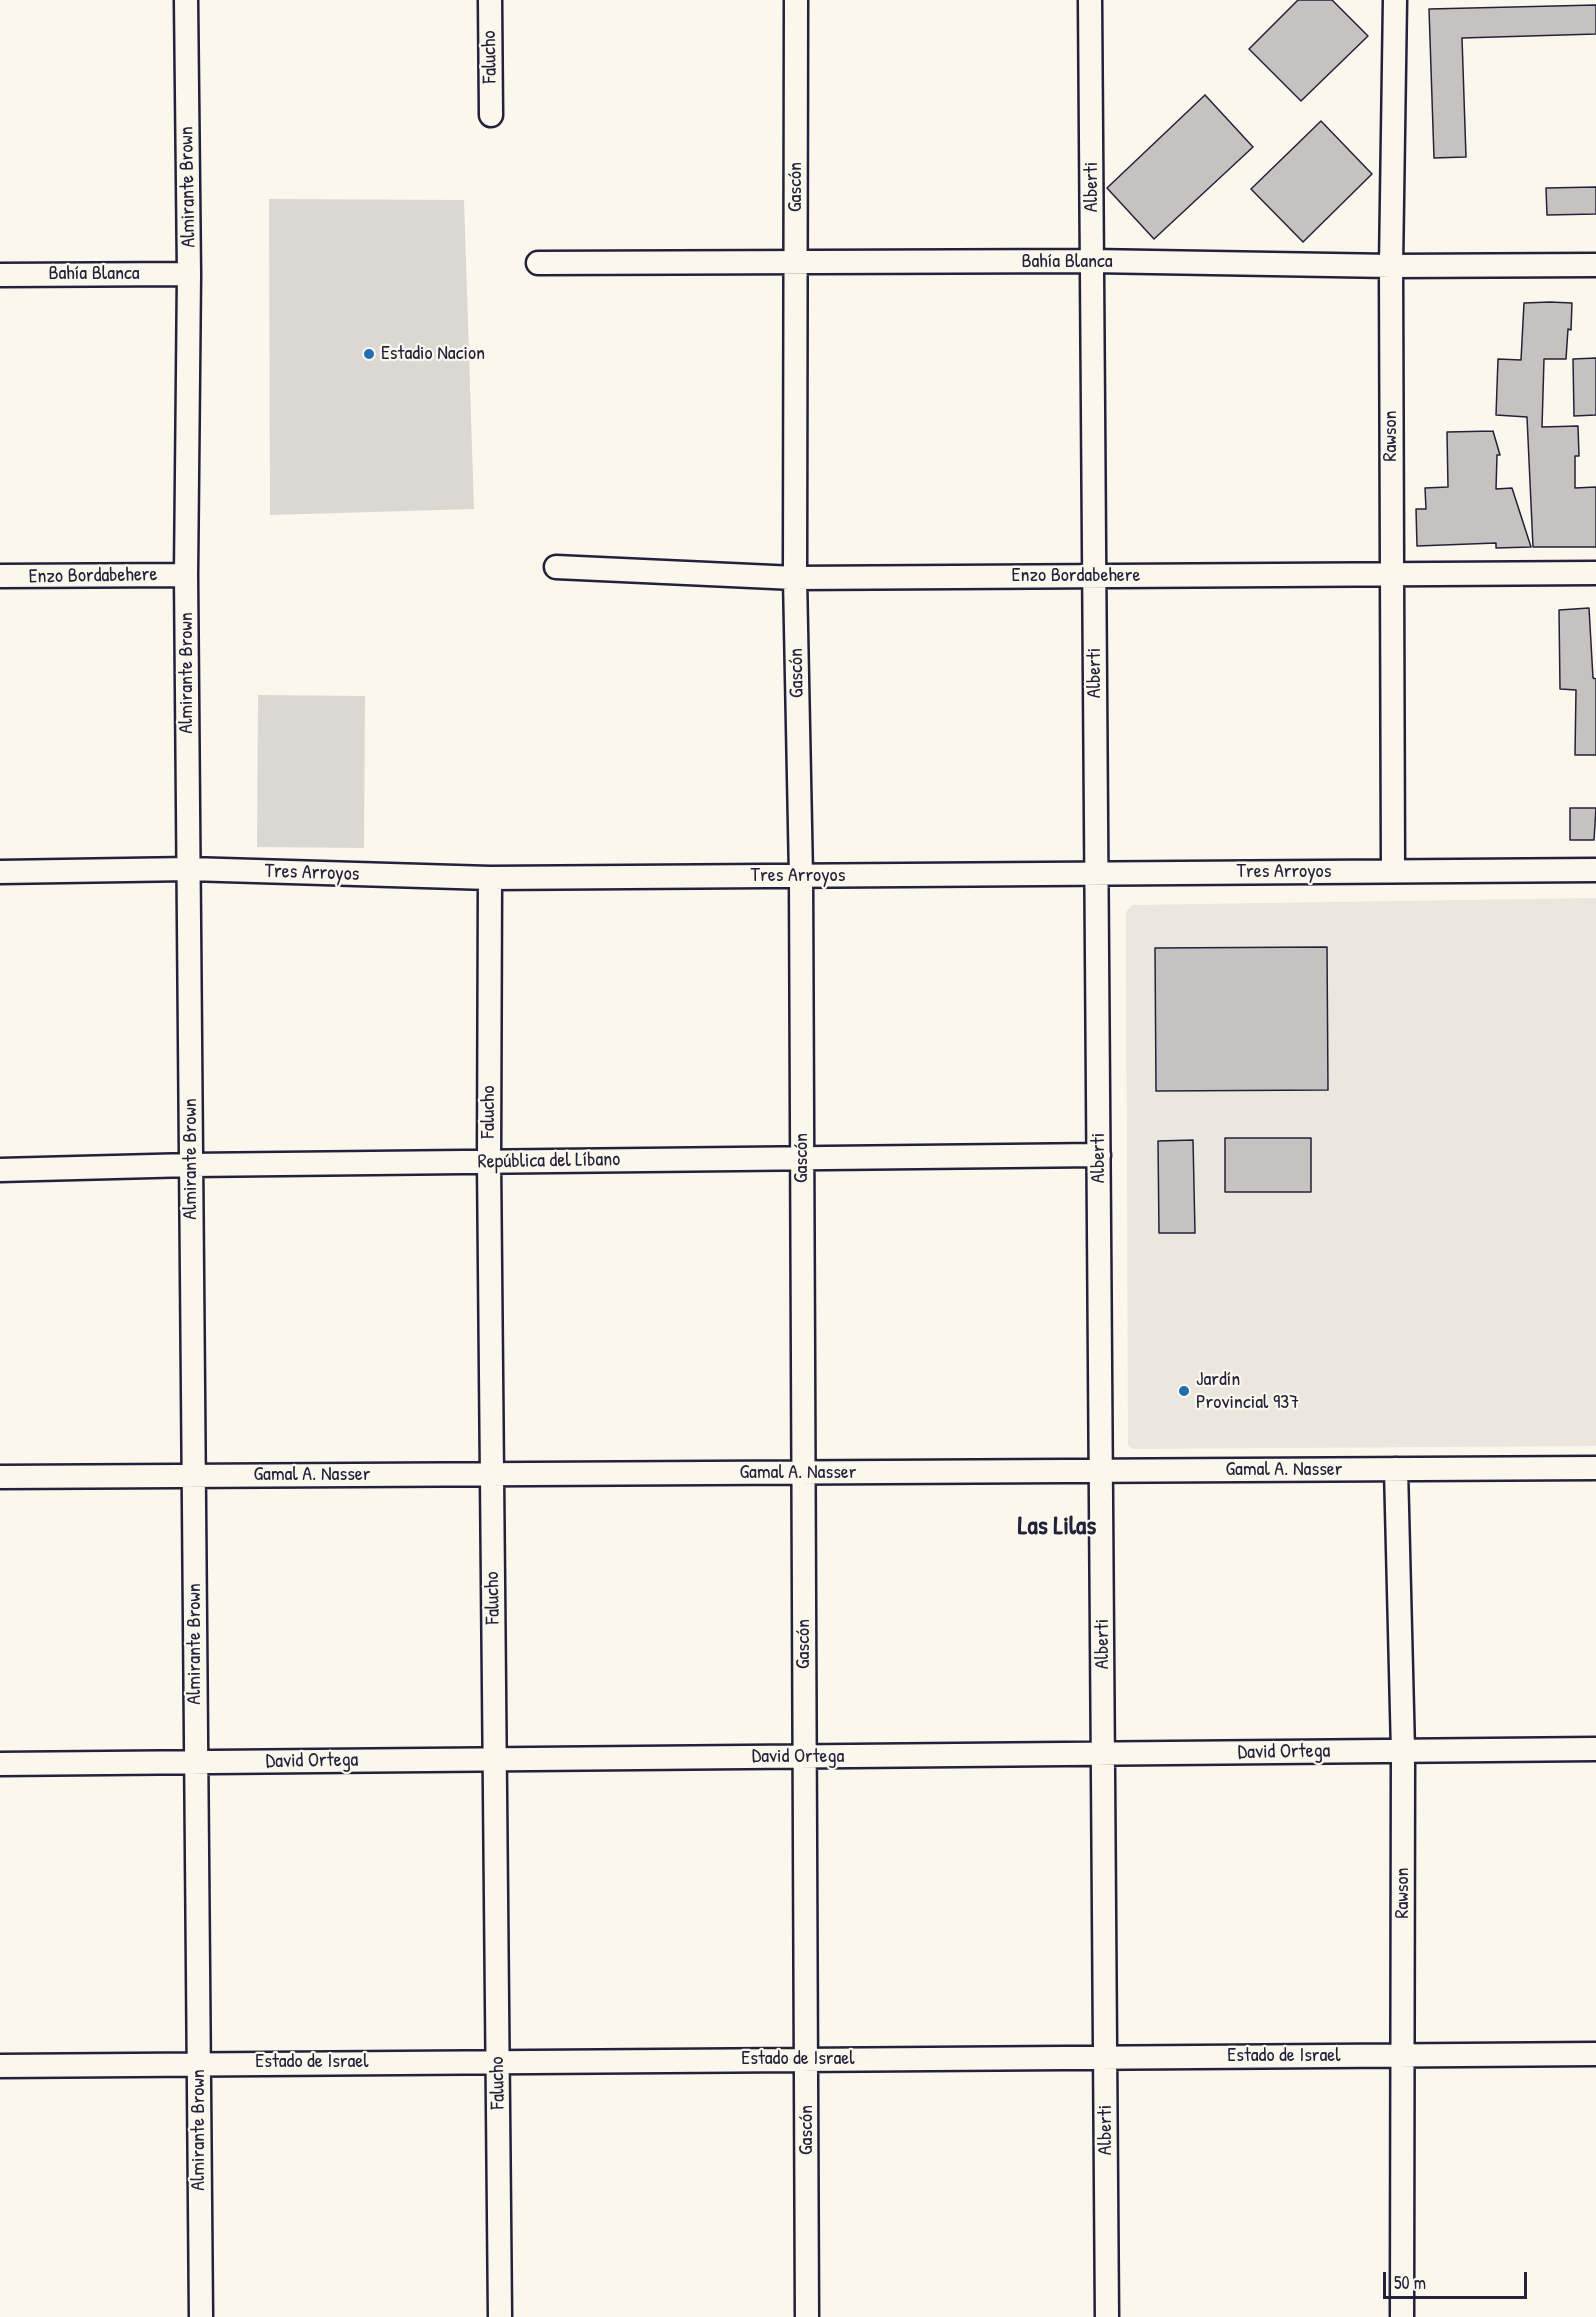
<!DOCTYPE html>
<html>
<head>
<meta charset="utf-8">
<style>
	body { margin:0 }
	#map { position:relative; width:1596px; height:2317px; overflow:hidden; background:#fbf7ec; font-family:"Patrick Hand",sans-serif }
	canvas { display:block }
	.scale { position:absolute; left:1383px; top:2272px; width:144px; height:27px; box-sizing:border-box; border:3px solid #22223b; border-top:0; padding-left:8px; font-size:18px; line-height:21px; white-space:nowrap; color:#22223b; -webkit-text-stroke:4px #fbf7ec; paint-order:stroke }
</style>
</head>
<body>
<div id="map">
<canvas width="1596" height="2317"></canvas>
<div class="scale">50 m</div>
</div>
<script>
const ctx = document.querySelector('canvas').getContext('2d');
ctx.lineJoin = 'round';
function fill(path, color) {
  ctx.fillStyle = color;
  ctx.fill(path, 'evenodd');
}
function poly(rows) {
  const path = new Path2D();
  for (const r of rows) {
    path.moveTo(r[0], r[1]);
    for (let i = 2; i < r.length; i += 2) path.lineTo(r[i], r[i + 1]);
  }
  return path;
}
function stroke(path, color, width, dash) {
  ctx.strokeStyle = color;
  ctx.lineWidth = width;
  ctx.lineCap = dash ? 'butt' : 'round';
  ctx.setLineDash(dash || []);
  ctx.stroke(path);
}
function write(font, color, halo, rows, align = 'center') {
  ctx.font = font + ' "Patrick Hand",sans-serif';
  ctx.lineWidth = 4.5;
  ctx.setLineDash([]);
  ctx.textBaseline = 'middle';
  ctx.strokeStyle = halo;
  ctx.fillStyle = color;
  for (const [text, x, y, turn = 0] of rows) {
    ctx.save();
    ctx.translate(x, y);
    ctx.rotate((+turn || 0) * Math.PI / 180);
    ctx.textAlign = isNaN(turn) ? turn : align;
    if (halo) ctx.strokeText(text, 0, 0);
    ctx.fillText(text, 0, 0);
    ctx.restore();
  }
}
fill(poly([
	[1596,898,1596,1446,1132,1449,1128,1445,1126,912,1132,905]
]), '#ebe7df');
fill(poly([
	[269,199,464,200,474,509,270,515],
	[258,695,365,696,364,848,257,847]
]), '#dbd8d3');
const building = poly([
	[1298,0,1332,0,1368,36,1301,101,1249,49,1298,0],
	[1596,5,1596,34,1462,38,1466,157,1434,158,1429,9,1596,5],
	[1205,95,1253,147,1154,239,1107,188,1205,95],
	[1321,121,1372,174,1303,242,1251,189,1321,121],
	[1596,187,1596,214,1547,215,1546,188,1596,187],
	[1550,302,1572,303,1571,330,1568,329,1566,359,1544,359,1542,427,1578,426,1579,456,1575,456,1575,488,1596,487,1596,547,1533,547,1527,417,1496,415,1498,359,1521,360,1524,303,1550,302],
	[1596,358,1596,415,1574,416,1573,359,1596,358],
	[1493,431,1500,455,1497,455,1496,489,1512,488,1531,547,1496,548,1496,543,1417,546,1416,509,1426,509,1425,488,1448,487,1447,432,1493,431],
	[1589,608,1593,678,1596,679,1596,755,1575,755,1576,690,1560,689,1559,610,1589,608],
	[1570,808,1596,808,1594,840,1570,840,1570,808],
	[1327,947,1328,1090,1156,1091,1155,948,1327,947],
	[1225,1138,1311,1138,1311,1192,1225,1192,1225,1138],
	[1193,1140,1195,1233,1159,1233,1158,1141,1193,1140]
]);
fill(building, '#c6c2c0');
stroke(building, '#22223b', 1.5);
const street = poly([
	[186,0,189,274,186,575,201,2317],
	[490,0,491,115],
	[796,0,795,578,801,876,807,2317],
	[1090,0,1107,2317],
	[538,263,1092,261,1391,266,1596,265],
	[0,275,189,274],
	[556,567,795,578,1596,573],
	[0,576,186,575],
	[1393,871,1391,266,1395,0],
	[0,872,189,869,490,878,1596,870],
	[490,878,489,1162,500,2317],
	[0,1170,191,1165,1099,1155],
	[1396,1469,1403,1751,1402,2317],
	[0,1477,1596,1468],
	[0,1764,1596,1749],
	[0,2066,1596,2054]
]);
stroke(street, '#22223b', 27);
stroke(street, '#fbf7ec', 22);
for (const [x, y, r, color] of [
	[369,354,6,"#1f6fb2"],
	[1184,1391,6,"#1f6fb2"]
]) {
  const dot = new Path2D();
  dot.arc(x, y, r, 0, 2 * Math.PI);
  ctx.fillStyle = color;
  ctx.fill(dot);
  stroke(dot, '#fbf7ec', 2);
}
write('20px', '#22223b', '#fbf7ec', [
	["Falucho",490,57,-91],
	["Almirante Brown",188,187,-91],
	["Gascón",796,187,-90],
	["Alberti",1092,187,-90],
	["Bahía Blanca",1067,262],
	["Bahía Blanca",94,274],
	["Rawson",1391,436,-90],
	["Enzo Bordabehere",93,576,-1],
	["Enzo Bordabehere",1076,576],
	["Almirante Brown",187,673,-90],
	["Gascón",797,673,-91],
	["Alberti",1095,673,-90],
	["Tres Arroyos",1284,872],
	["Tres Arroyos",312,873,2],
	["Tres Arroyos",798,876],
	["Falucho",489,1112,-90],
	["Gascón",802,1158,-90],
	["Alberti",1099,1158,-90],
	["Almirante Brown",191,1159,-90],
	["República del Líbano",549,1161,-1],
	["Gamal A. Nasser",1284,1470],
	["Gamal A. Nasser",798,1473],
	["Gamal A. Nasser",312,1475],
	["Falucho",493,1598,-91],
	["Almirante Brown",195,1644,-90],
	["Gascón",804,1644,-90],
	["Alberti",1103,1644,-90],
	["David Ortega",1284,1752,-1],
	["David Ortega",798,1757],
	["David Ortega",312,1761,-1],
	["Rawson",1403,1893,-90],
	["Estado de Israel",1284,2056],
	["Estado de Israel",798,2059],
	["Estado de Israel",312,2062],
	["Falucho",498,2083,-91],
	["Almirante Brown",199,2130,-90],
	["Gascón",807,2130,-90],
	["Alberti",1106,2130,-90]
]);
write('20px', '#22223b', '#fbf7ec', [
	["Estadio Nacion",381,354],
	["Jardín",1196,1380],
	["Provincial 937",1196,1403]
], 'left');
write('bold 26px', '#22223b', '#fbf7ec', [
	["Las Lilas",1057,1527]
]);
</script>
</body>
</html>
